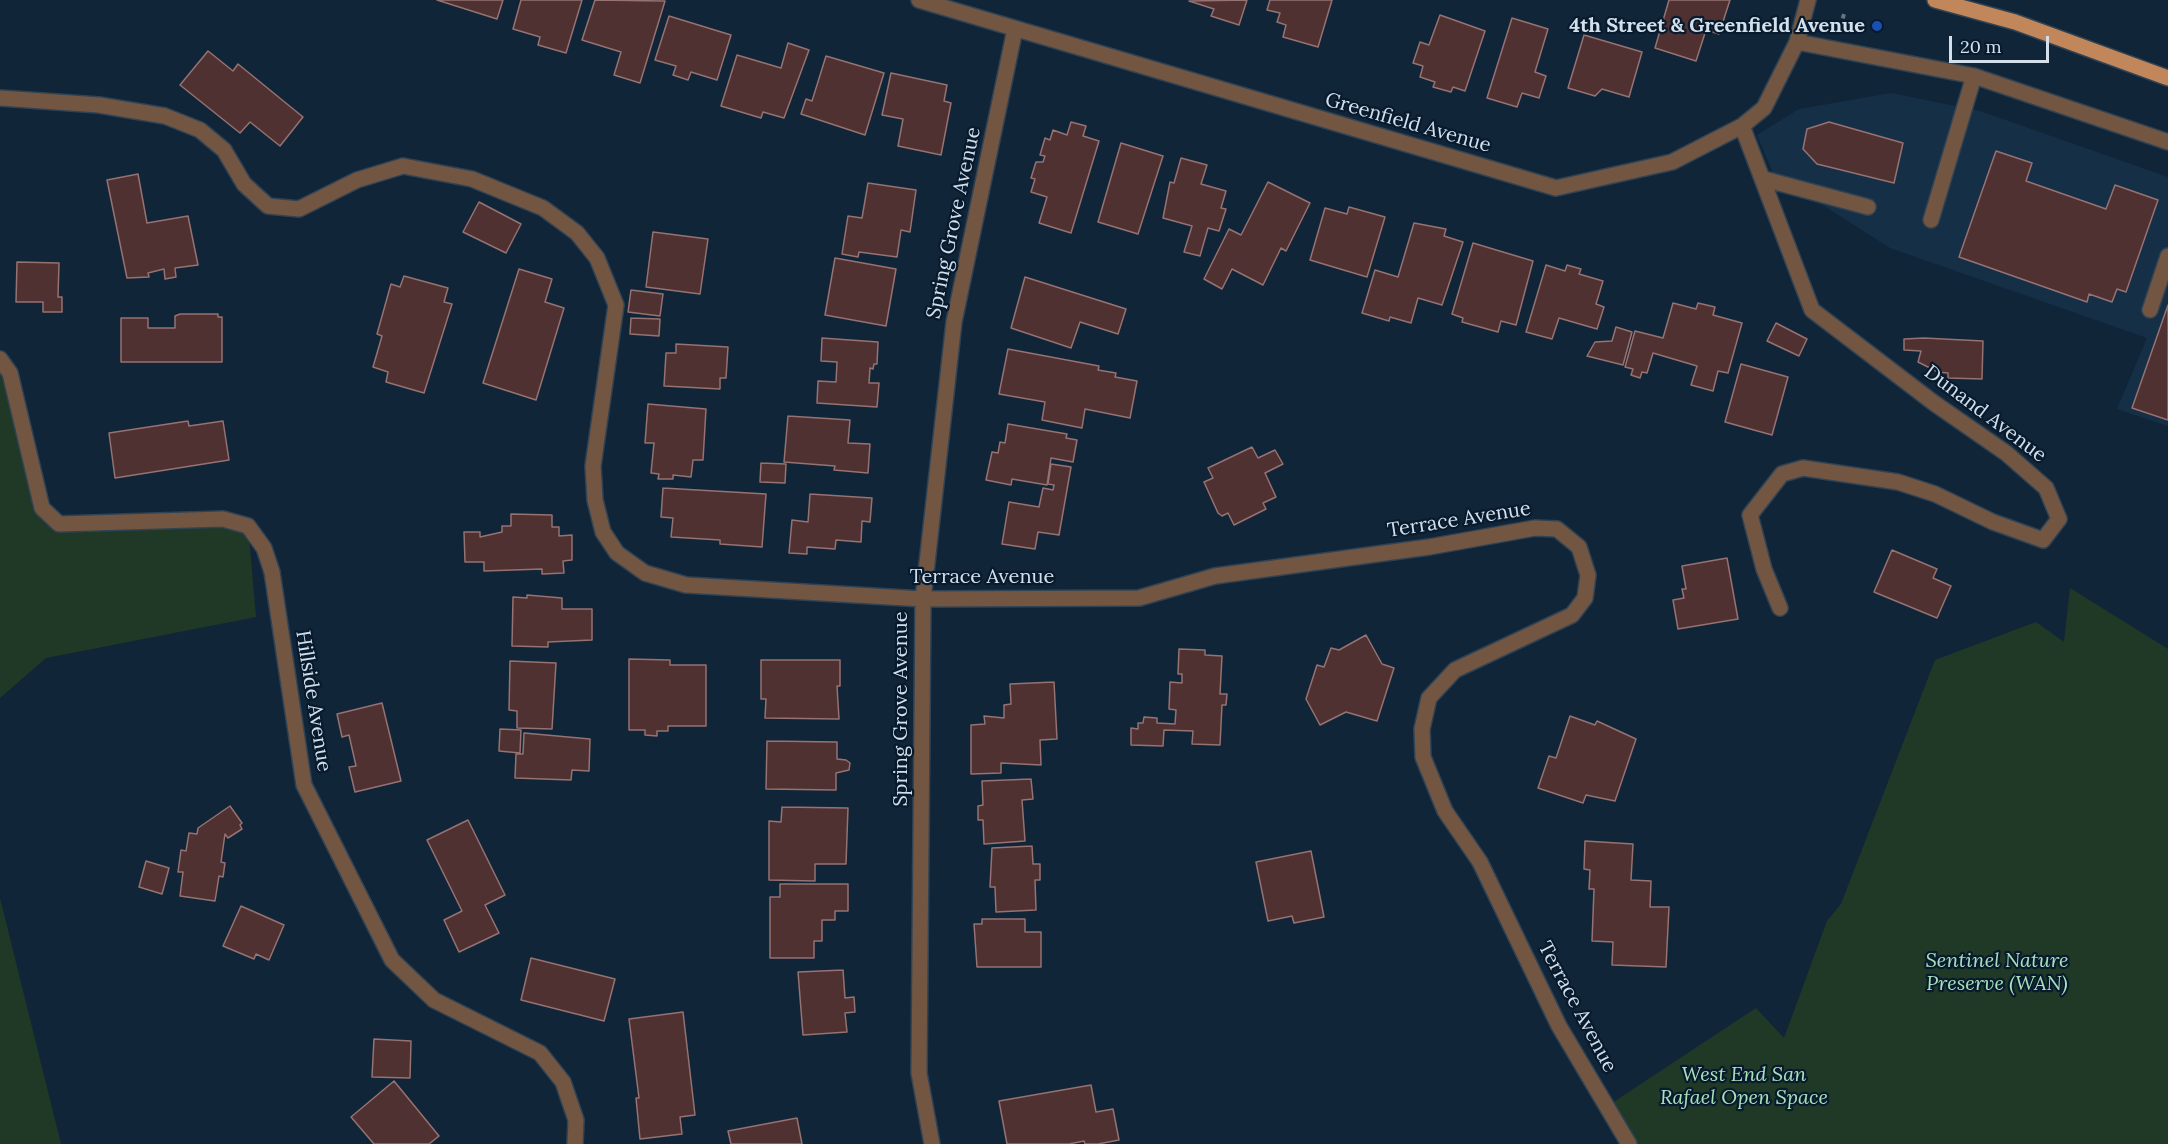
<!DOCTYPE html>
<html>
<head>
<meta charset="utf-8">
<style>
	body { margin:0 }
	#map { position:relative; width:2168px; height:1144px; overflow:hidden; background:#112538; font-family:Lora,serif }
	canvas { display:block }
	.scale { position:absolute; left:1949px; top:36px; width:100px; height:27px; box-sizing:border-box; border:3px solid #d3e0ec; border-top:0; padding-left:8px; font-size:18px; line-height:21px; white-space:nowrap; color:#d3e0ec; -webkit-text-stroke:4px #081b2e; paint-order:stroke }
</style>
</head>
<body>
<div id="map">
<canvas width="2168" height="1144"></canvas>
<div class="scale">20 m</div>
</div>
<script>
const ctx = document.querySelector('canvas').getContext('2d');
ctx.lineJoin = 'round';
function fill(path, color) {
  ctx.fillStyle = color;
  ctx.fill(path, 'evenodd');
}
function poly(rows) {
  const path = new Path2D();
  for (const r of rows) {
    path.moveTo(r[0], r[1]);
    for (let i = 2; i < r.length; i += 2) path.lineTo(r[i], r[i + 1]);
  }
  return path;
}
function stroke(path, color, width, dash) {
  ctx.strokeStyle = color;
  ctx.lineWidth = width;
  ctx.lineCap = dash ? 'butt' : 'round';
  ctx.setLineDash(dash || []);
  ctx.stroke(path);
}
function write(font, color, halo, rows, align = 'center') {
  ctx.font = font + ' Lora,serif';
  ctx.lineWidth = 4.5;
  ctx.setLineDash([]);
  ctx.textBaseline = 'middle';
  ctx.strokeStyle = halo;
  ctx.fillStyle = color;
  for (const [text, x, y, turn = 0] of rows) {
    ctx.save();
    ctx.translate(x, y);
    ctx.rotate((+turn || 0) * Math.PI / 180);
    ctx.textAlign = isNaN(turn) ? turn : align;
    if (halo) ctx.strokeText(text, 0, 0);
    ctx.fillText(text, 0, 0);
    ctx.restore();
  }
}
fill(poly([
	[1891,93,1980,111,2168,177,2168,426,2117,409,2147,338,1890,248,1773,173,1757,135,1799,109]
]), '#152f47');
fill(poly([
	[0,359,42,508,59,524,248,526,256,617,46,658,0,698],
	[2070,588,2168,649,2168,1144,1626,1144,1606,1107,1756,1008,1784,1038,1827,921,1841,904,1935,660,2036,622,2064,642],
	[0,898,61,1144,0,1144]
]), '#203927');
const building = poly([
	[437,0,503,0,497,19,437,0],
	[521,0,582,0,566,53,538,45,540,37,513,29,521,0],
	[595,0,665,1,640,83,614,75,621,52,582,40,595,0],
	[1247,0,1239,25,1211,16,1214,9,1189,1,1247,0],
	[1270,0,1332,0,1318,47,1283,37,1286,25,1277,22,1280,13,1267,10,1270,0],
	[1669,0,1730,0,1719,34,1706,30,1696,61,1655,48,1669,0],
	[1440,15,1485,31,1465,91,1453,87,1451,92,1433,87,1435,82,1420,77,1423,66,1413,63,1420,42,1429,45,1440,15],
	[669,16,731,35,717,80,691,72,688,80,673,75,676,66,655,60,669,16],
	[1512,18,1548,29,1535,72,1546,76,1539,98,1522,93,1517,107,1487,98,1512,18],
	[1584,35,1642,52,1629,97,1602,89,1595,96,1568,88,1584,35],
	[788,43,809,50,784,118,763,112,761,118,721,106,737,55,781,68,788,43],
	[208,51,233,71,238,64,303,117,280,146,250,122,240,133,180,85,208,51],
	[826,56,884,73,865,135,801,114,806,99,812,101,826,56],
	[891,73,947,85,944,101,951,103,941,155,898,146,903,119,882,115,891,73],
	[1071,122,1086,126,1083,136,1099,141,1071,233,1039,223,1047,197,1031,192,1035,179,1031,178,1036,162,1043,162,1045,156,1040,155,1045,138,1050,140,1053,130,1067,135,1071,122],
	[1829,122,1903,143,1894,183,1817,164,1803,149,1807,129,1829,122],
	[1121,143,1163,156,1138,234,1098,222,1121,143],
	[1996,151,2032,163,2026,181,2106,209,2115,185,2158,200,2126,292,2117,289,2112,302,2089,294,2087,302,1959,257,1996,151],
	[1181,158,1207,165,1201,184,1226,191,1221,208,1226,209,1219,231,1208,228,1200,256,1184,252,1192,226,1163,218,1170,182,1174,183,1181,158],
	[138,174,147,223,188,216,198,265,175,268,176,277,165,279,164,269,148,273,149,277,127,278,107,180,138,174],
	[1268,182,1310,203,1286,251,1281,248,1263,285,1232,269,1222,289,1204,279,1229,229,1241,235,1268,182],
	[868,183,916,190,910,232,901,230,897,257,859,252,858,257,842,254,848,216,862,218,868,183],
	[479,202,521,224,506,253,463,232,479,202],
	[1349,207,1385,217,1367,277,1310,260,1325,208,1347,214,1349,207],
	[1414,223,1446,229,1444,236,1463,242,1442,305,1418,298,1411,323,1390,317,1389,321,1362,313,1375,270,1398,277,1414,223],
	[653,232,708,239,700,294,646,287,653,232],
	[1473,243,1533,261,1516,325,1501,321,1498,332,1462,322,1463,318,1452,314,1473,243],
	[835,258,896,269,886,326,825,315,835,258],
	[17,262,59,263,58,297,62,297,62,312,43,312,43,302,16,302,17,262],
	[1546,265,1565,271,1567,265,1581,269,1579,274,1603,281,1596,304,1604,307,1597,329,1559,318,1552,339,1526,332,1546,265],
	[519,269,552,279,545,302,564,308,536,400,483,383,519,269],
	[404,276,448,288,444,302,452,304,424,393,386,382,388,372,373,367,382,336,377,334,391,284,400,287,404,276],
	[1025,277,1126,309,1118,334,1080,322,1071,348,1011,328,1025,277],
	[631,290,663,294,660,316,628,312,631,290],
	[1673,303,1696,309,1698,303,1715,307,1713,315,1742,323,1728,373,1718,371,1713,391,1691,385,1697,366,1653,353,1647,373,1642,372,1640,378,1631,375,1633,369,1625,367,1635,331,1663,338,1673,303],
	[2168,305,2168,420,2132,408,2168,305],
	[180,314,218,314,218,317,222,317,222,362,121,362,121,318,148,318,148,328,175,328,175,316,180,314],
	[631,318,660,319,659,336,630,334,631,318],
	[1776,323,1807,339,1799,356,1767,341,1776,323],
	[1616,327,1632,332,1623,365,1587,356,1595,342,1612,341,1616,327],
	[822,338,878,342,877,364,874,364,873,369,870,368,869,383,879,383,877,407,817,403,818,381,836,382,837,362,821,361,822,338],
	[1924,338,1983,341,1982,379,1948,378,1948,373,1938,372,1918,362,1921,351,1904,350,1904,339,1924,338],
	[676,344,728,347,726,378,720,378,720,389,664,386,666,353,676,353,676,344],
	[1008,349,1099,366,1098,370,1116,373,1115,377,1137,381,1130,418,1085,409,1082,428,1042,420,1045,402,999,394,1008,349],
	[1741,364,1788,377,1772,435,1725,422,1741,364],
	[648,404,706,409,703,460,693,460,691,477,673,475,673,479,658,479,659,474,651,473,654,443,645,443,648,404],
	[788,416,850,420,848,443,870,444,868,473,834,470,835,466,784,462,788,416],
	[188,421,189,426,223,421,229,460,115,478,109,433,188,421],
	[1008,424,1067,434,1066,438,1077,440,1073,462,1051,458,1047,485,1012,479,1011,485,986,480,992,452,998,453,1000,442,1005,443,1008,424],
	[1252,447,1258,458,1275,450,1283,464,1265,473,1276,497,1263,503,1266,509,1234,525,1228,513,1222,516,1218,513,1204,482,1213,478,1208,468,1252,447],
	[761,463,786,464,785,483,760,482,761,463],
	[1051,464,1071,467,1059,535,1038,532,1035,549,1002,544,1009,502,1039,507,1043,488,1053,490,1054,485,1048,484,1051,464],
	[663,488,766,494,762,547,720,544,720,540,671,537,673,518,661,517,663,488],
	[810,494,872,498,870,522,862,521,861,542,836,540,835,549,807,547,807,554,789,553,792,520,808,522,810,494],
	[511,514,552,515,552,527,559,527,559,536,572,535,572,560,563,561,564,573,542,574,542,569,484,571,484,562,465,562,464,532,480,532,480,537,502,532,502,526,511,526,511,514],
	[1892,550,1937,569,1933,578,1951,586,1937,618,1874,592,1892,550],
	[1727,558,1738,619,1678,629,1673,600,1684,598,1682,589,1686,589,1682,566,1727,558],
	[527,595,562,598,562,609,592,609,592,640,548,642,548,647,512,646,513,597,527,598,527,595],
	[1366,635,1382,664,1394,668,1377,721,1346,712,1320,725,1306,699,1317,665,1324,667,1331,648,1339,650,1366,635],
	[1179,649,1205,650,1205,655,1222,656,1220,694,1227,694,1226,705,1222,705,1220,745,1192,744,1193,731,1164,730,1163,746,1131,745,1131,728,1138,729,1138,723,1143,723,1144,717,1157,718,1157,723,1175,724,1176,710,1169,709,1170,682,1182,683,1182,674,1178,674,1179,649],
	[629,659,670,660,670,665,706,665,706,726,668,726,668,731,657,731,657,736,645,735,645,730,629,730,629,659],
	[761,660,840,660,840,686,837,686,839,719,765,718,766,699,761,699,761,660],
	[510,661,556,663,552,729,517,728,517,711,509,710,510,661],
	[1054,682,1057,739,1040,740,1041,765,1001,763,1001,773,971,774,971,725,985,724,984,716,1004,718,1004,705,1011,704,1010,684,1054,682],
	[382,703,401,781,355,792,349,767,356,766,349,735,342,737,337,714,382,703],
	[1570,716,1595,725,1597,721,1636,739,1615,801,1586,795,1583,803,1538,788,1549,756,1556,758,1570,716],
	[500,729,521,730,520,753,499,751,500,729],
	[524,733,590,739,589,771,572,770,571,780,515,778,516,754,523,754,524,733],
	[767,741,837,742,837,759,846,760,850,763,849,770,836,773,836,790,766,789,767,741],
	[1031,779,1033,799,1022,800,1025,841,984,844,983,820,978,820,978,806,983,805,982,781,1031,779],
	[230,806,242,823,240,825,242,829,228,838,225,834,221,862,225,863,223,877,219,876,215,901,180,896,183,872,178,872,181,850,186,851,189,833,197,834,198,828,230,806],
	[782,807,848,808,846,864,815,864,815,881,769,880,769,821,781,822,782,807],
	[468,820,505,895,485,905,499,933,459,952,444,920,462,911,427,840,468,820],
	[1585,841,1633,844,1631,880,1651,881,1650,907,1669,907,1666,967,1612,965,1613,942,1592,941,1594,889,1589,889,1590,870,1584,869,1585,841],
	[1032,846,1033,864,1040,864,1040,880,1035,880,1036,910,996,912,995,887,990,887,992,848,1032,846],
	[1311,851,1324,917,1294,923,1292,916,1268,921,1256,862,1311,851],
	[146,861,169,868,162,894,139,887,146,861],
	[780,884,848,884,848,911,835,911,835,920,822,920,822,941,814,941,814,958,770,958,770,897,780,897,780,884],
	[241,906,284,925,269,960,256,954,254,959,223,946,241,906],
	[982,919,1025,919,1025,932,1041,932,1041,967,977,967,974,924,982,924,982,919],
	[531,958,615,979,604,1021,521,1000,531,958],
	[843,970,845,998,854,997,855,1012,845,1013,847,1032,803,1035,798,972,843,970],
	[683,1012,695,1115,680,1117,682,1134,640,1139,636,1098,639,1098,629,1019,683,1012],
	[374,1039,411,1041,410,1078,372,1077,374,1039],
	[394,1081,439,1136,429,1144,374,1144,351,1117,394,1081],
	[1091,1085,1096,1112,1113,1109,1119,1140,1098,1144,1085,1144,1084,1141,1069,1144,1007,1144,999,1101,1091,1085],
	[797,1118,802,1144,731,1144,728,1131,797,1118]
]);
fill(building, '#4f3131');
stroke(building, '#967272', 1.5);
const minor = poly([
	[919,0,1556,188,1672,162,1742,126,1764,108,1797,42,1808,0],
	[1797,42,1974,76,2168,142],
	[0,98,99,105,165,116,200,130,224,150,244,184,268,206,299,209,357,180,403,166,472,179,543,208,577,233,597,258,616,305,593,466,595,500,603,532,617,553,645,573,686,585,923,599,1139,598,1215,576,1429,547,1535,528,1557,529,1579,547,1588,575,1585,598,1572,615,1455,670,1429,698,1422,729,1423,757,1445,811,1480,862,1559,1026,1629,1144],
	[1742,126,1812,310,1934,403,2006,453,2046,488,2059,519,2043,540,1993,522,1935,494,1898,482,1803,468,1782,474,1750,515,1764,569,1780,608],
	[1764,179,1868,207],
	[1931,220,1974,76],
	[2150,310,2168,256],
	[0,359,10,373,42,508,59,524,223,519,248,526,264,548,272,572,304,785,392,960,434,1000,540,1053,563,1082,576,1120,575,1144],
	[932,1144,919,1073,923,599,954,322,1015,29]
]);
const major = poly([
	[1935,0,2015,22,2168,78]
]);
stroke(minor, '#304355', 18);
stroke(major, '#304355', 18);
stroke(poly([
	[1840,27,1845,11]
]), '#647585', 4, [4.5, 4.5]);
stroke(minor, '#725641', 15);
stroke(major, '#c1865a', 15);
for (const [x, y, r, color] of [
	[1877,26,6,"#1a4fb4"]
]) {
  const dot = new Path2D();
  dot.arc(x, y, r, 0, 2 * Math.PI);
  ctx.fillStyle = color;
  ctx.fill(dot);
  stroke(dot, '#081b2e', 2);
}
write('bold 20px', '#d3e0ec', '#081b2e', [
	["4th Street & Greenfield Avenue",1865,26]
], 'right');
write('20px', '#d3e0ec', '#081b2e', [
	["Greenfield Avenue",1408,123,16],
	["Spring Grove Avenue",954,223,-78],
	["Dunand Avenue",1985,414,37],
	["Terrace Avenue",1459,520,-9],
	["Terrace Avenue",982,577],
	["Hillside Avenue",313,701,81],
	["Spring Grove Avenue",901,709,-90],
	["Terrace Avenue",1577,1007,62]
]);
write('italic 20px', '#a9e1b8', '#081b2e', [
	["Sentinel Nature",1997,961],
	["Preserve (WAN)",1997,984],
	["West End San",1744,1075],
	["Rafael Open Space",1744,1098]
]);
</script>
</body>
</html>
